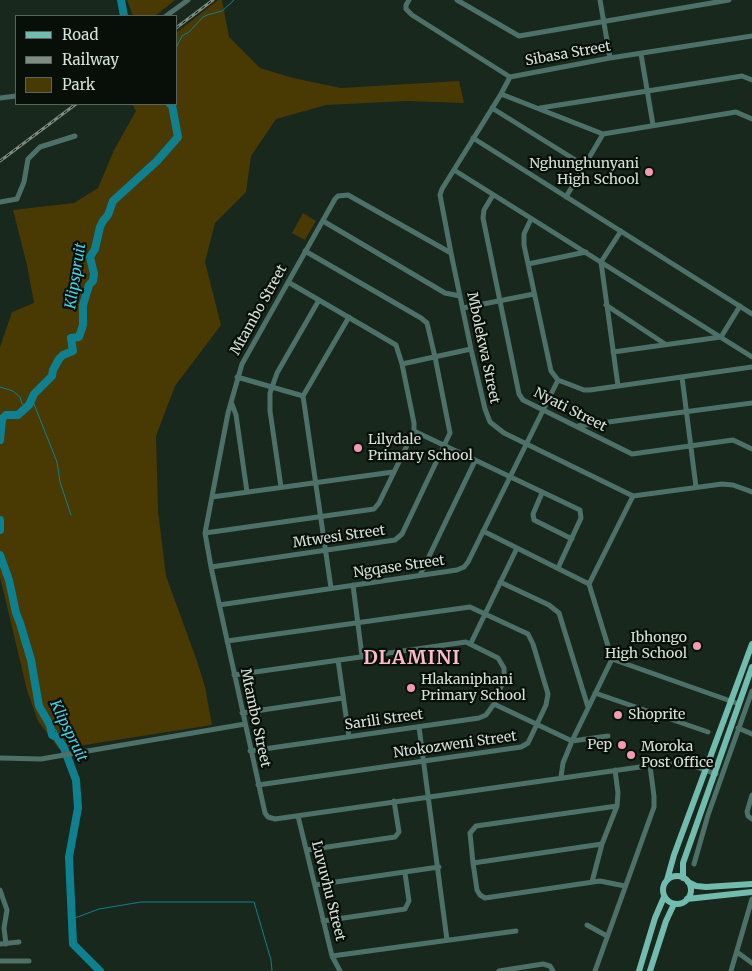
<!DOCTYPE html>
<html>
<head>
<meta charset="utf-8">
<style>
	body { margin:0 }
	#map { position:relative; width:752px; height:971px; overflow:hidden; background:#18281c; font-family:Merriweather,serif }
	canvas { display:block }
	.legend { position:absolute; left:15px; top:15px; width:162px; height:90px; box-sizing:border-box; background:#080f09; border:1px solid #5a635c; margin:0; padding:6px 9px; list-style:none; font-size:15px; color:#d6e1d8 }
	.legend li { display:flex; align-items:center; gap:10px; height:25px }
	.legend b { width:25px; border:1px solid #5a635c }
</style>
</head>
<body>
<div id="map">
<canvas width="752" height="971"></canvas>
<ul class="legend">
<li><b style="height:6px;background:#71bcae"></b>Road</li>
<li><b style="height:6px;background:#7f8c82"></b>Railway</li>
<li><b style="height:14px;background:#493a03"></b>Park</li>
</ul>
</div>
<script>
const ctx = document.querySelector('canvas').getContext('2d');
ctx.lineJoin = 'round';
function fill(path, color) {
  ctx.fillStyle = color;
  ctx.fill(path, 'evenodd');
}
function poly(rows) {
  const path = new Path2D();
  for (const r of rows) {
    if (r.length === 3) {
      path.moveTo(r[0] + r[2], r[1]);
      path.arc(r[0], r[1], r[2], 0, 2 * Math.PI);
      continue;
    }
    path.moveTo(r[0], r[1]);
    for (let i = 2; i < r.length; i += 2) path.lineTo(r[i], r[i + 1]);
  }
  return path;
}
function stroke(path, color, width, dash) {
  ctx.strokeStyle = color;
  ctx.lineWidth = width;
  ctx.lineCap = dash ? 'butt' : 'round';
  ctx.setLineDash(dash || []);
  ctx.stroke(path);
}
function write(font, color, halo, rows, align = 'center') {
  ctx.font = font + ' Merriweather,serif';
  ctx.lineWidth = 4.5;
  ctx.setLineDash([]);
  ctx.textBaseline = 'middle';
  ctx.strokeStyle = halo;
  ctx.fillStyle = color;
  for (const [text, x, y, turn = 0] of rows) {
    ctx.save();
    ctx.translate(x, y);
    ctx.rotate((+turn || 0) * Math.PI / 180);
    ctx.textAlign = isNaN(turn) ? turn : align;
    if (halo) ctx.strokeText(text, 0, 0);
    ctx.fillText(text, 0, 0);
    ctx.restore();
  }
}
fill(poly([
	[127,0,175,0,155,16,133,16],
	[218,0,222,0,229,37,260,68,293,78,341,88,459,81,464,103,407,101,326,105,276,119,251,156,246,192,215,223,205,262,221,325,175,386,156,436,158,511,166,576,197,661,205,687,212,725,59,749,38,721,27,690,0,577,0,347,12,312,34,303,27,265,13,210,74,203,98,188,114,150,136,111,132,104,176,104,176,33],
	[303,213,316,221,305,240,292,233]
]), '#493a03');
stroke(poly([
	[176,48,182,36,189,32,203,17,207,15,222,11,234,0],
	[0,387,13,391,20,397,22,404,29,405],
	[32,399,57,462,60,482,71,515],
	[36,690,40,695,39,707],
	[49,723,56,730,58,738],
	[72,919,99,909,141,902,254,902,271,960,272,971]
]), '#0f808f', 1);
stroke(poly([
	[121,0,124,16],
	[0,440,2,419,6,415,18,415,29,405,34,394,52,376,53,370,59,359,63,355,73,351,71,338,79,337,83,325,83,305,89,285,93,281,94,274,90,257,95,249,100,227,103,221,108,215,113,201,157,161,178,137,172,105,170,104],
	[0,520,0,530],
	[0,555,9,580,16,613,20,623,31,660,39,706,50,725,52,735,57,737,64,748,76,780,78,808,69,857,73,944,100,971]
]), '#0f808f', 8);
stroke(poly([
	[409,0,406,5,406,9,412,15,510,77,610,58,752,36],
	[457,0,519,36,729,0],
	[600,0,610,58],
	[166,16,188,0],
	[641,54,653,125],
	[510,77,501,94,442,189,440,195,451,253,471,349,485,409,490,422,504,433,633,496,722,484,733,485,752,492],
	[501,94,603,134,736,112,752,119],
	[0,98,16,96],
	[492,108,585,166],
	[540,108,736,77,742,76,752,80],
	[473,138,752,314],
	[454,170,752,357],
	[493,195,484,210,483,218,519,394,523,400,632,454,733,440,752,449],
	[566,197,603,134],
	[0,202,17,199,24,182,28,159,40,147,75,136],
	[531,219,524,234,524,245,551,371,558,380,584,390,590,390,752,367],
	[323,221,445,293,460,296],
	[451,253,348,195,338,196,335,199,242,364,228,413,205,533,211,567,265,813,268,817,275,819,675,762,682,762,716,774],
	[528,264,586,252],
	[606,305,665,344],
	[463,308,534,294],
	[613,352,721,337,740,306],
	[402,364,471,349],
	[237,377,303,396],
	[682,377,696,487],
	[618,386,601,262,621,231],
	[232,404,236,415,247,492],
	[578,426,752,403],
	[414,431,580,510,581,518,558,568],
	[281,487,270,411,270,393,277,373,319,300],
	[542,493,533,514,534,520,572,539],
	[212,497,393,472],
	[483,531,589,584,612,659,739,704],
	[205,533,374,509,379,503,414,431,414,423,402,364,396,345,288,282],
	[211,567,395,540,402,534,450,433,435,357,427,323,421,318,305,251],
	[420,575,475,461],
	[500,582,549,605,559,613,588,707],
	[589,584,633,496],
	[353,585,362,656],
	[331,588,303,396,349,317],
	[219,605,457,570,464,567,468,562,558,380],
	[227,641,470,607,528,634,533,644,548,694,546,705,528,743,521,747,258,785],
	[471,643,517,548],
	[338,660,349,737],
	[234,675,466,642,498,658,504,668,504,679,494,704,486,715,479,718,250,751],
	[595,693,708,732],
	[494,704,572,741,608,736],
	[242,713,343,698],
	[419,727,447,940],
	[738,728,752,734],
	[0,758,41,759,245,724],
	[561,777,563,763,572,741,612,659],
	[752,795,747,812,748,816,752,819],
	[617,806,476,826,470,833,473,863,477,890,480,895,485,898,600,881,625,886],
	[298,816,332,956,340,971],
	[307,850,395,837,399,832,394,801],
	[473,863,602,844],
	[694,864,708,815,752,691],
	[592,882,602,844,617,806,618,793,615,770],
	[315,885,439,867],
	[0,890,7,910,4,928,6,944],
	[323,921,405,909,409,901,405,873],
	[587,925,607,936],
	[0,944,19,942],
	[737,952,752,963],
	[332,956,516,931],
	[0,961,29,961],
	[499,971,543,964,550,966,553,971],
	[595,971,654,807,654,796,650,766],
	[731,971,752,899]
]), '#4d7068', 5);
stroke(poly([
	[677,890,14],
	[683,878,683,863,752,667],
	[667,880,674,855,752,644],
	[688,882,696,886,706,887,752,884],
	[687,899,752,892],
	[639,971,655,918,664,897],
	[650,971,666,921,674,904]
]), '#71bcae', 6);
const rail = poly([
	[176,28,213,0],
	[0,161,76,104]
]);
stroke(rail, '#7f8c82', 3);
stroke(rail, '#080f09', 1, [4]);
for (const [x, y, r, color] of [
	[649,172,5,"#f19ab2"],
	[358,448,5,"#f19ab2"],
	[697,646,5,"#f19ab2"],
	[411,688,5,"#f19ab2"],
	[618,715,5,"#f19ab2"],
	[622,745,5,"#f19ab2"],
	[631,755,5,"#f19ab2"]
]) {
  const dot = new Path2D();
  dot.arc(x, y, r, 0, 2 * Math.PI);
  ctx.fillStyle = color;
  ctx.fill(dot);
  stroke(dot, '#080f09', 2);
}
write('14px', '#d6e1d8', '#080f09', [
	["Sibasa Street",568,54,-10],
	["Mtambo Street",259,310,-61],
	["Mbolekwa Street",483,348,78],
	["Nyati Street",570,410,27],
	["Mtwesi Street",339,537,-8],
	["Ngqase Street",399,567,-8],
	["Mtambo Street",255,718,78],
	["Sarili Street",384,720,-8],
	["Ntokozweni Street",455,745,-8],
	["Luvuvhu Street",328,891,76]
]);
write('14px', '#d6e1d8', '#080f09', [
	["Nghunghunyani",639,164,"right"],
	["High School",639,180,"right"],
	["Lilydale",368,440],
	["Primary School",368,456],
	["Ibhongo",687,638,"right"],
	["High School",687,654,"right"],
	["Hlakaniphani",421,680],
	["Primary School",421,696],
	["Shoprite",628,715],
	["Pep",612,745,"right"],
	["Moroka",641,747],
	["Post Office",641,763]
], 'left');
write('italic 15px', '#43d3e9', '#080f09', [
	["Klipspruit",76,276,-81],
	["Klipspruit",68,731,64]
]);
ctx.letterSpacing = '1px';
write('bold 19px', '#fdbacb', '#080f09', [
	["DLAMINI",412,659]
]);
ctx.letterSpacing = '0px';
</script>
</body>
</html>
